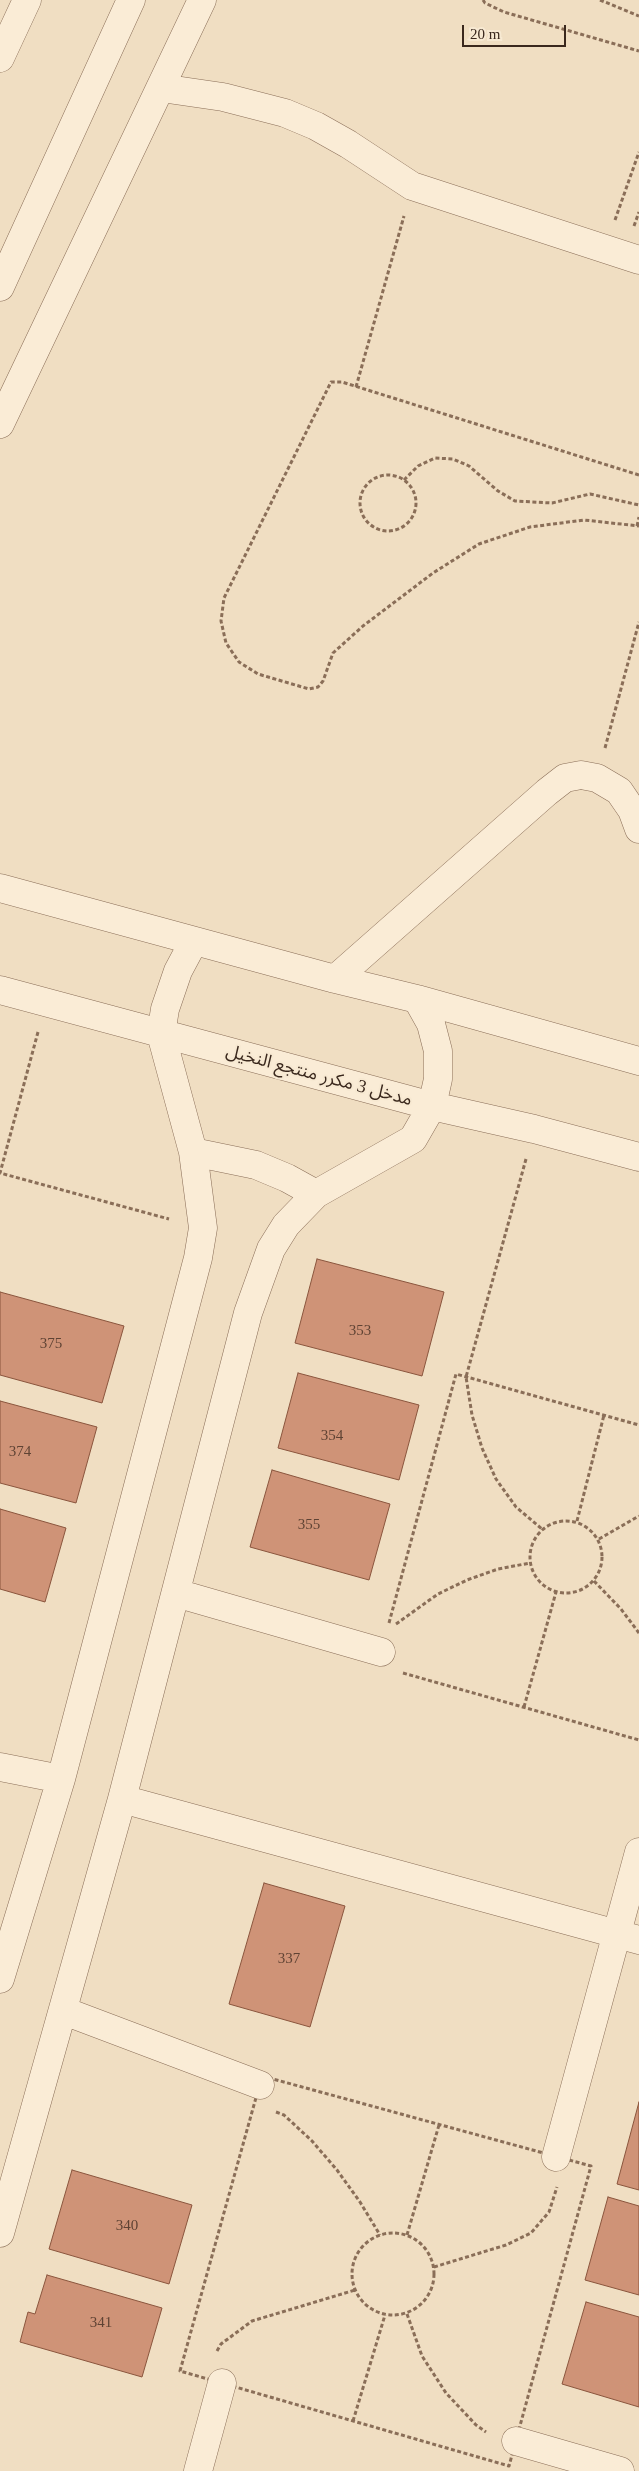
<!DOCTYPE html>
<html>
<head>
<meta charset="utf-8">
<style>
	body { margin:0 }
	#map { position:relative; width:639px; height:2471px; overflow:hidden; background:#f0dec2; font-family:"Times New Roman",serif }
	canvas { display:block }
	.scale { position:absolute; left:462px; top:25px; width:104px; height:22px; box-sizing:border-box; border:2px solid #3a281d; border-top:0; padding-left:6px; font-size:15px; line-height:18px; white-space:nowrap; color:#3a281d; -webkit-text-stroke:4px #f7e9d2; paint-order:stroke }
</style>
</head>
<body>
<div id="map">
<canvas width="639" height="2471"></canvas>
<div class="scale">20 m</div>
</div>
<script>
const ctx = document.querySelector('canvas').getContext('2d');
ctx.lineJoin = 'round';
function fill(path, color) {
  ctx.fillStyle = color;
  ctx.fill(path, 'evenodd');
}
function poly(rows) {
  const path = new Path2D();
  for (const r of rows) {
    if (r.length === 3) {
      path.moveTo(r[0] + r[2], r[1]);
      path.arc(r[0], r[1], r[2], 0, 2 * Math.PI);
      continue;
    }
    path.moveTo(r[0], r[1]);
    for (let i = 2; i < r.length; i += 2) path.lineTo(r[i], r[i + 1]);
  }
  return path;
}
function stroke(path, color, width, dash) {
  ctx.strokeStyle = color;
  ctx.lineWidth = width;
  ctx.lineCap = dash ? 'butt' : 'round';
  ctx.setLineDash(dash || []);
  ctx.stroke(path);
}
function write(font, color, halo, rows, align = 'center') {
  ctx.font = font + ' "Times New Roman","Noto Sans Arabic",serif';
  ctx.lineWidth = 4;
  ctx.setLineDash([]);
  ctx.textBaseline = 'middle';
  ctx.strokeStyle = halo;
  ctx.fillStyle = color;
  for (const [text, x, y, turn = 0] of rows) {
    ctx.save();
    ctx.translate(x, y);
    ctx.rotate((+turn || 0) * Math.PI / 180);
    ctx.textAlign = isNaN(turn) ? turn : align;
    if (halo) ctx.strokeText(text, 0, 0);
    ctx.fillText(text, 0, 0);
    ctx.restore();
  }
}
const building = poly([
	[317,1259,444,1292,422,1376,295,1343,317,1259],
	[0,1292,124,1326,102,1403,0,1375,0,1292],
	[298,1373,419,1405,399,1480,278,1448,298,1373],
	[0,1401,97,1427,76,1503,0,1483,0,1401],
	[272,1470,390,1504,369,1580,250,1547,272,1470],
	[0,1509,66,1528,45,1602,0,1589,0,1509],
	[264,1883,345,1906,310,2027,229,2004,264,1883],
	[639,2102,639,2190,617,2184,639,2102],
	[72,2170,192,2205,169,2284,49,2249,72,2170],
	[608,2197,639,2206,639,2295,585,2280,608,2197],
	[47,2275,162,2308,142,2377,20,2342,28,2312,35,2314,47,2275],
	[586,2302,639,2317,639,2407,562,2384,586,2302]
]);
fill(building, '#cf9377');
stroke(building, '#8a553d', 1);
const minor = poly([
	[0,58,27,0],
	[161,88,223,97,285,113,316,126,348,144,412,186,639,260],
	[0,287,131,0],
	[0,424,202,0],
	[0,888,335,979,417,999,639,1061],
	[335,979,547,792,565,778,581,775,597,778,619,791,632,810,639,829],
	[0,990,432,1106,534,1129,639,1157],
	[193,1152,256,1165,287,1178,316,1194],
	[176,1593,381,1652],
	[0,1767,61,1779],
	[122,1799,639,1940],
	[0,1979,61,1779,198,1258,203,1228,193,1152,161,1034,165,1009,178,971,194,941],
	[64,2011,260,2085],
	[556,2157,639,1852],
	[0,2233,122,1799,248,1313,271,1249,286,1225,316,1194,413,1139,432,1106,438,1079,438,1051,431,1024,417,999],
	[516,2441,620,2471],
	[198,2471,222,2383]
]);
stroke(minor, '#8a6e58', 29);
stroke(poly([
	[483,0,485,3,504,12,639,51],
	[600,0,639,16],
	[615,220,639,152],
	[634,226,639,212],
	[356,387,404,216],
	[388,503,28],
	[639,475,342,382,331,382,224,598,221,621,226,643,239,662,258,674,309,689,318,687,323,681,333,653,363,626,433,573,479,544,530,527,584,520,639,526],
	[404,480,418,466,435,458,453,459,469,466,498,491,515,501,552,503,590,494,639,505],
	[637,526,639,517],
	[605,748,639,622],
	[38,1032,0,1173,169,1219],
	[526,1159,466,1377,472,1415,482,1448,496,1479,516,1507,542,1529],
	[566,1557,36],
	[577,1521,604,1415],
	[599,1539,639,1516],
	[594,1581,621,1609,639,1633],
	[389,1623,456,1374,639,1425],
	[396,1624,438,1594,467,1580,498,1569,530,1563],
	[403,1673,639,1740],
	[524,1707,556,1592],
	[262,2076,591,2166,509,2466,180,2371,262,2076],
	[276,2112,284,2115,312,2141,337,2170,360,2202,380,2235],
	[393,2274,41],
	[407,2235,439,2125],
	[434,2267,506,2245,531,2233,549,2212,557,2187],
	[407,2314,422,2356,446,2393,476,2425,486,2432],
	[217,2351,221,2344,252,2321,355,2290],
	[353,2421,385,2315]
]), '#8a6e58', 3, [4, 2.5]);
stroke(minor, '#faecd6', 28);
write('15px', '#5f4334', null, [
	["353",360,1331],
	["375",51,1344],
	["354",332,1436],
	["374",20,1452],
	["355",309,1525],
	["337",289,1959],
	["340",127,2226],
	["341",101,2323]
]);
write('18px', '#3a281d', '#f7e9d2', [
	["مدخل 3 مكرر منتجع النخيل",319,1076,15]
]);
</script>
</body>
</html>
